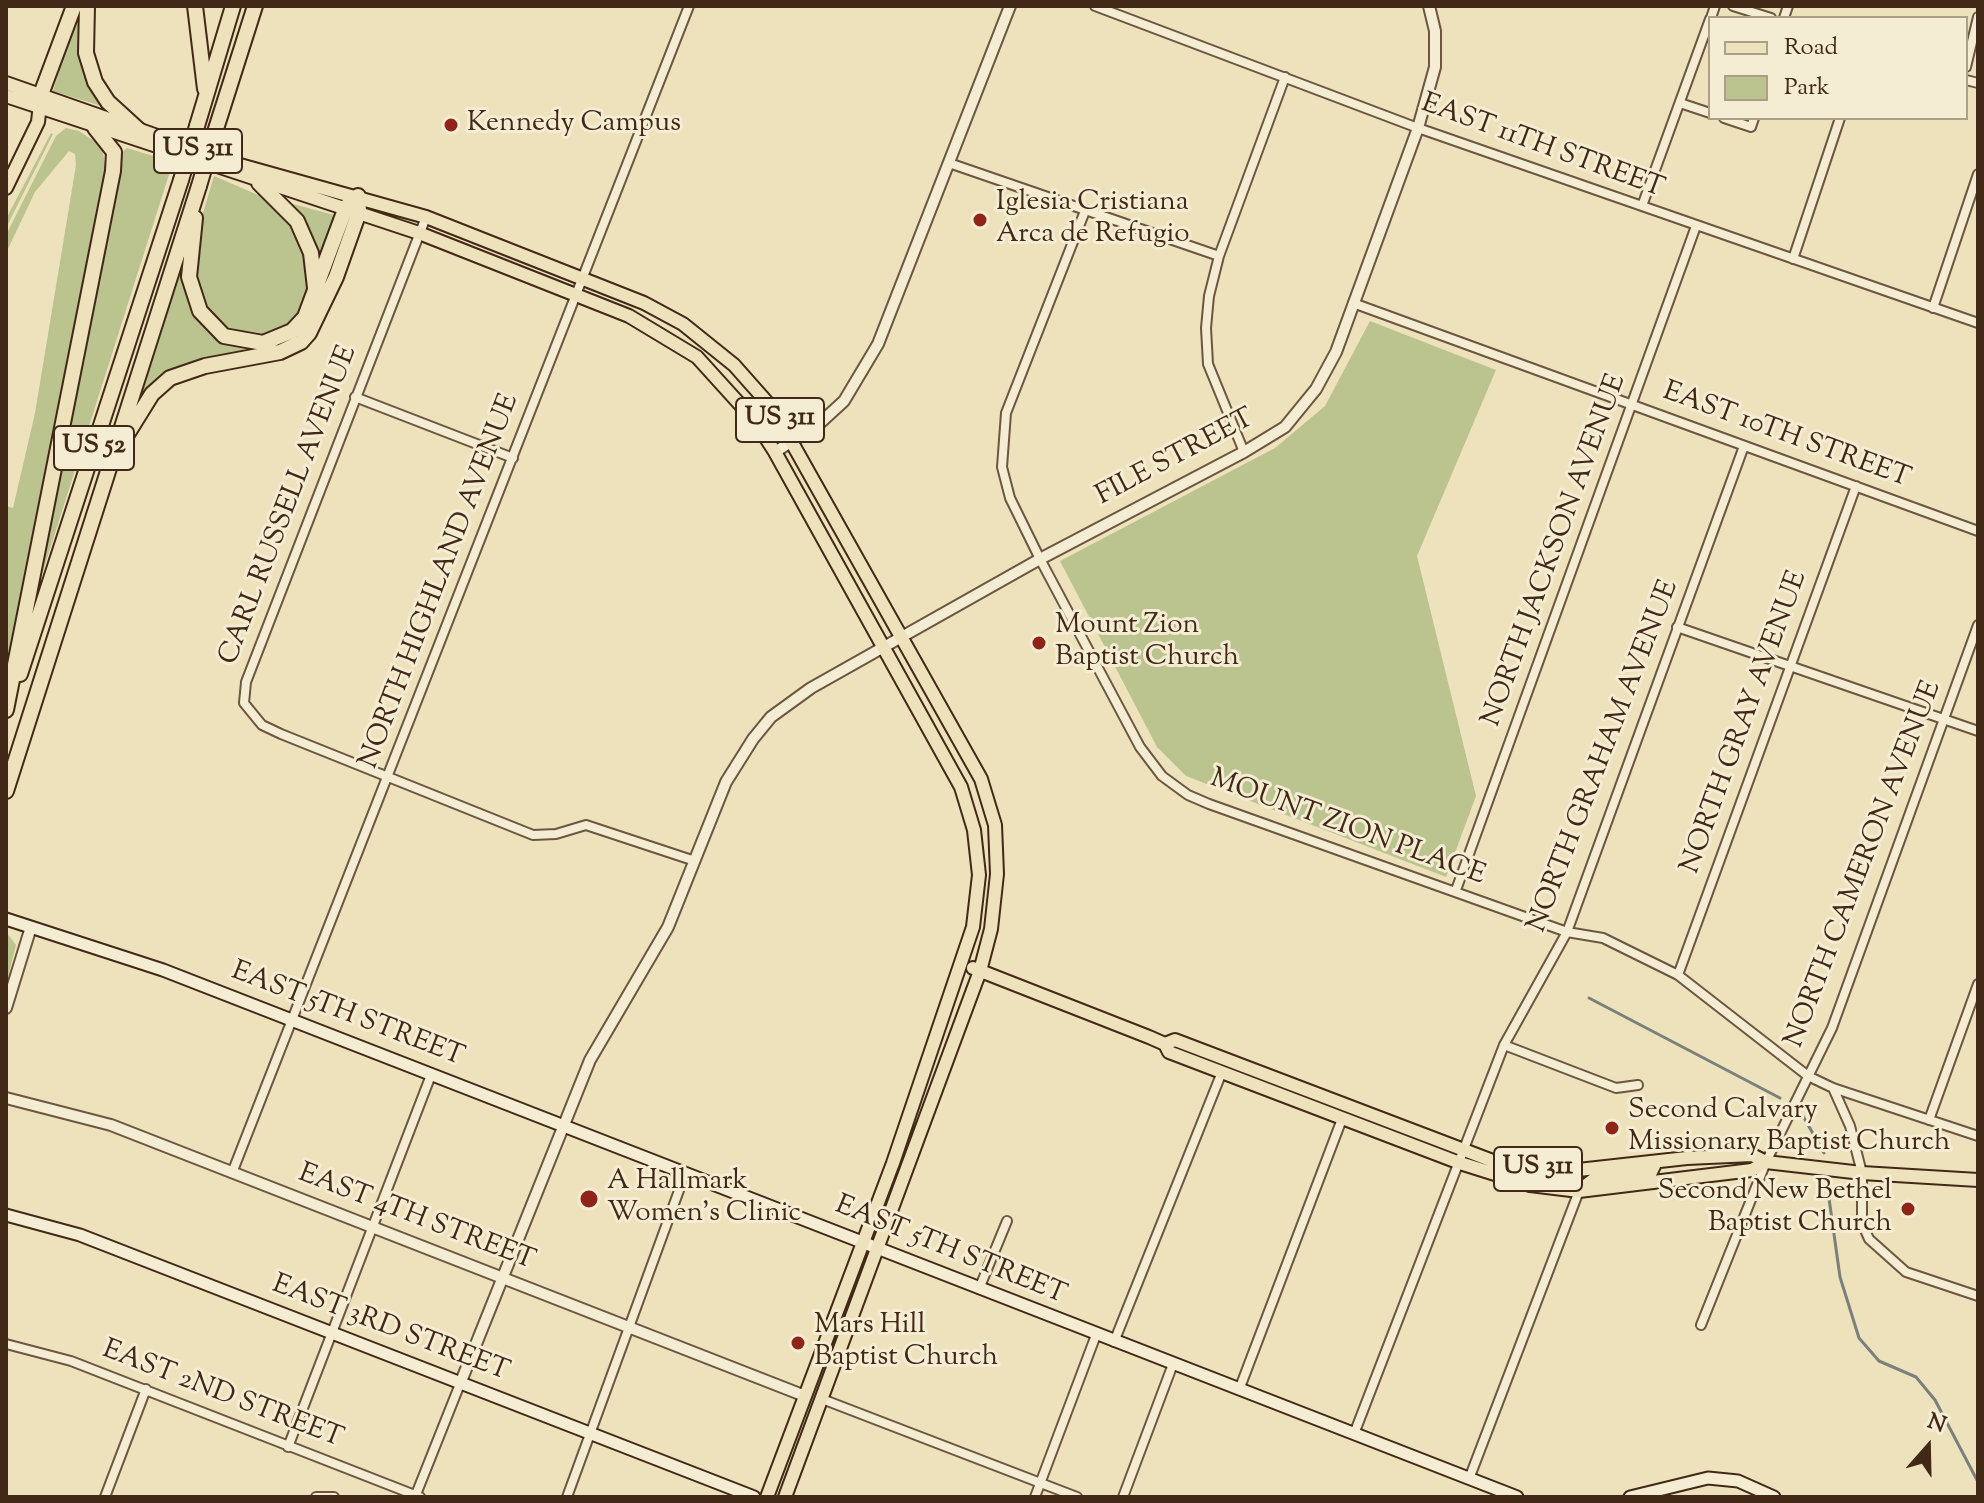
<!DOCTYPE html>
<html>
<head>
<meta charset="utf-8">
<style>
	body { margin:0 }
	#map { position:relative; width:1984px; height:1503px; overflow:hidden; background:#eee2bc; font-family:"Sorts Mill Goudy",serif }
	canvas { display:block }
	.frame { position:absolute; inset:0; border:8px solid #422817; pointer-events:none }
	.legend { position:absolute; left:1708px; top:16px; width:260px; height:104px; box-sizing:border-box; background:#f4ecd3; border:2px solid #ad9e88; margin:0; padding:10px 14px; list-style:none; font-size:24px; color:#422817 }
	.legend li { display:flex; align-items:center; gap:16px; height:40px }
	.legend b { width:40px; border:2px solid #ad9e88 }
	.north { position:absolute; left:1888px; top:1407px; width:80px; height:80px; -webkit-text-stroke:6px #f4ecd3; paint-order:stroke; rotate:20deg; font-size:22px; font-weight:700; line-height:32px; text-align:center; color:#422817 }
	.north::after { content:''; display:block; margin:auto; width:28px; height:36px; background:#422817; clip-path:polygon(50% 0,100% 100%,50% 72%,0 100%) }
</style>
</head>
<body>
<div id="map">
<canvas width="1984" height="1503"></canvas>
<div class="frame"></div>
<ul class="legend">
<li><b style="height:10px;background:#eee2bc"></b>Road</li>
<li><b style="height:22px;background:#bbc38f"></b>Park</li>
</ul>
<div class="north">N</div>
</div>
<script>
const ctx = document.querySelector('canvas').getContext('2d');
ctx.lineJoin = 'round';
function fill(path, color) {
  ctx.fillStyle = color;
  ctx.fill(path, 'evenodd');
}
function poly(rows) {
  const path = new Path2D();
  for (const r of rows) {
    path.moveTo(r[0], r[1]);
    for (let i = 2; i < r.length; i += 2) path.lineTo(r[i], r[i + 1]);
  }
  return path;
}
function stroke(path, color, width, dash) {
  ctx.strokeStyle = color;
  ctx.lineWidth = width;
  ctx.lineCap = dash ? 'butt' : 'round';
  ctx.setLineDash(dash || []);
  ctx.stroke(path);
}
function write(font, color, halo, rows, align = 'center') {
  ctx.font = font + ' "Sorts Mill Goudy",serif';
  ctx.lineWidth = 6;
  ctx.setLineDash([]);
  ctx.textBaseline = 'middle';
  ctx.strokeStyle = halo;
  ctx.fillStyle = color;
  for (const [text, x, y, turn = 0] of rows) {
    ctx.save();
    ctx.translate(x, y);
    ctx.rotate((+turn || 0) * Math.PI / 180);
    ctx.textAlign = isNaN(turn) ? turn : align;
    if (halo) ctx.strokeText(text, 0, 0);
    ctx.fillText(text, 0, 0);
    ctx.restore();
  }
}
fill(poly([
	[75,20,80,21,81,55,104,107,53,91],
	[66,128,79,131,102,146,106,173,6,668,6,506,13,508,35,413,76,165,75,154,69,151,35,192,6,253,6,235,56,136],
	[51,133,53,134,6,228,6,219],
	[127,148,173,162,36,593,122,152],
	[214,176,265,198,295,229,309,267,310,289,295,322,268,337,230,332,207,312,196,280,200,223],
	[289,203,338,216,321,271],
	[184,259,201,321,213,335,245,349,245,353,193,362,173,369,138,405],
	[1370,321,1496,370,1417,556,1476,796,1446,877,1186,776,1157,747,1060,561,1275,448,1325,406],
	[6,932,16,945,6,984]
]), '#bbc38f');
stroke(poly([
	[1589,998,1780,1098],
	[1803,1116,1824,1153],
	[1827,1184,1840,1277,1859,1338,1879,1361,1916,1377,1935,1400,1978,1482]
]), '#7a807b', 3);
const minor = poly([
	[1095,6,1418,128,1978,323],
	[1733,6,1771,18],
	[1711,18,1715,6],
	[1784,18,1788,6],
	[1966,67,1978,17],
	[1966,80,1978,83],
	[1680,103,1710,113],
	[1724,118,1751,127,1754,118],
	[949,163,1219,256],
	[1642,206,1710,19],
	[1085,211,1006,413,1002,467,1010,498,1040,559,1140,747,1162,776,1188,795,1209,804,1567,932,1603,938,1678,975,1808,1076,1833,1088,1978,1136],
	[426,217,246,682,244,703,262,725,281,734,533,835,556,834,586,825,695,861],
	[1793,259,1840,118],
	[1353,303,1978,531],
	[1933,308,1978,174],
	[355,397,513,458],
	[1244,452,1208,364,1206,328,1209,296,1219,256,1285,77],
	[1677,627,1978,731],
	[1456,890,1696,226],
	[1678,975,1856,486],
	[1504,1045,1616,1088,1638,1085],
	[1833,1088,1850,1126,1862,1173,1862,1223,1869,1239,1906,1272,1978,1296],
	[1929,1120,1978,984],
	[232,1173,689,6],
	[979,1289,1007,1221],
	[1701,1325,1766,1162,1832,1028,1978,625],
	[1114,1342,1222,1072],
	[6,1344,71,1361,420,1497],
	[1239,1390,1342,1119],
	[822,1399,1077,1497],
	[1354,1434,1504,1045,1567,932,1744,446],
	[288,1447,431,1075],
	[1469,1479,1579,1191],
	[105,1497,146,1389],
	[316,1497,334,1497],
	[415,1497,460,1384],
	[567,1497,685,1174],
	[1035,1497,1096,1335],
	[1123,1497,1173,1364]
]);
const tertiary = poly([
	[775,452,820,423,844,401,878,344,1010,6],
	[6,1008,31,927],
	[6,1098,111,1125,805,1396],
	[460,1384,590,1060,668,927,726,782,753,739,771,717,811,688,1040,559,1244,452,1285,427,1316,389,1336,352,1418,128,1435,67,1435,31,1429,6]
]);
const secondary = poly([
	[6,919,163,970,1517,1497],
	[6,1215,80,1235,754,1497],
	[1630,1497,1708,1478,1738,1481,1774,1497]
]);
const primary = poly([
	[6,83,240,165,426,217,644,303,683,324,734,365,773,409,981,779,995,825,997,874,991,929,980,971,785,1497],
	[6,96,419,233,629,316,697,357,755,421,775,452,961,787,974,830,979,875,973,927,893,1163,767,1497],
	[6,188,38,122,40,104],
	[973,968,1149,1037,1165,1044,1169,1052,1460,1163,1530,1185,1579,1191,1752,1170,1766,1162],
	[1165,1044,1175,1040,1506,1166,1560,1172,1687,1158,1752,1155,1766,1162,1862,1173,1978,1180],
	[1581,1189,1593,1180,1651,1172,1656,1162]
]);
const motorway = poly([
	[87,6,86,53,95,82,108,102,142,133],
	[195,6,205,89],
	[40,97,74,6],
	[197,126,233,6],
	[215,132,255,6],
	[259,183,297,221,311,253,315,288],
	[195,218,189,277,200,311,224,336,263,343,292,331,305,317,346,207,358,196],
	[121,444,152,394,170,378,205,366,280,352,301,342,309,333,336,277,359,212,358,196],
	[20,674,181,180],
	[6,710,113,171,114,152,95,128],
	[6,791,199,186]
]);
stroke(minor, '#6d5640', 12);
stroke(tertiary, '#6d5640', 14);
stroke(secondary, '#422817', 15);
stroke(primary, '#422817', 16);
stroke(motorway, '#422817', 18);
stroke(minor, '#f4ecd3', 8);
stroke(tertiary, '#f4ecd3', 10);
stroke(secondary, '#f4ecd3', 11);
stroke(primary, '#eee2bc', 12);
stroke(motorway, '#eee2bc', 14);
const motorwayBridge = poly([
	[181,180,197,126],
	[199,186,215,132]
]);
stroke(motorwayBridge, '#422817', 18, []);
stroke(motorwayBridge, '#eee2bc', 14);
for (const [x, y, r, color] of [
	[451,125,8,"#8f2418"],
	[980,220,8,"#8f2418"],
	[1039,643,8,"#8f2418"],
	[1612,1128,8,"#8f2418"],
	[589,1199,10,"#8f2418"],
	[1908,1209,8,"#8f2418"],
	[798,1343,8,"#8f2418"]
]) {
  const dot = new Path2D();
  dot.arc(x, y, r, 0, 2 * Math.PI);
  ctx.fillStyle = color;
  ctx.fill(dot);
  stroke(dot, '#f4ecd3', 3);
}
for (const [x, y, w] of [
	[198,151,88],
	[780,420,88],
	[94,448,80],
	[1538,1169,88]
]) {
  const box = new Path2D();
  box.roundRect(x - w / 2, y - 22, w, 44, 6);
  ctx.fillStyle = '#f4ecd3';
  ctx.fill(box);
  stroke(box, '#422817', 2);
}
write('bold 26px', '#422817', null, [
	["US 311",198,151],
	["US 311",780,420],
	["US 52",94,448],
	["US 311",1538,1169]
]);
write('28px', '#422817', '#f4ecd3', [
	["Kennedy Campus",467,125],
	["Iglesia Cristiana",996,204],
	["Arca de Refugio",996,236],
	["Mount Zion",1055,627],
	["Baptist Church",1055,659],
	["Second Calvary",1628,1112],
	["Missionary Baptist Church",1628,1144],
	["A Hallmark",607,1183],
	["Women's Clinic",607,1215],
	["Second New Bethel",1892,1193,"right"],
	["Baptist Church",1892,1225,"right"],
	["Mars Hill",814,1327],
	["Baptist Church",814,1359]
], 'left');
write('28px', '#422817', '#f4ecd3', [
	["EAST 11TH STREET",1542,148,20],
	["EAST 10TH STREET",1786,437,20],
	["FILE STREET",1176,459,-28],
	["CARL RUSSELL AVENUE",290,506,-69],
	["NORTH JACKSON AVENUE",1556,551,-70],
	["NORTH HIGHLAND AVENUE",441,582,-69],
	["NORTH GRAY AVENUE",1746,723,-70],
	["NORTH GRAHAM AVENUE",1605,757,-69],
	["MOUNT ZION PLACE",1347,829,20],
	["NORTH CAMERON AVENUE",1865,865,-69],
	["EAST 5TH STREET",347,1016,21],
	["EAST 4TH STREET",416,1219,21],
	["EAST 5TH STREET",950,1252,22],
	["EAST 3RD STREET",390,1330,21],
	["EAST 2ND STREET",222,1396,21]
]);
</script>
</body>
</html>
